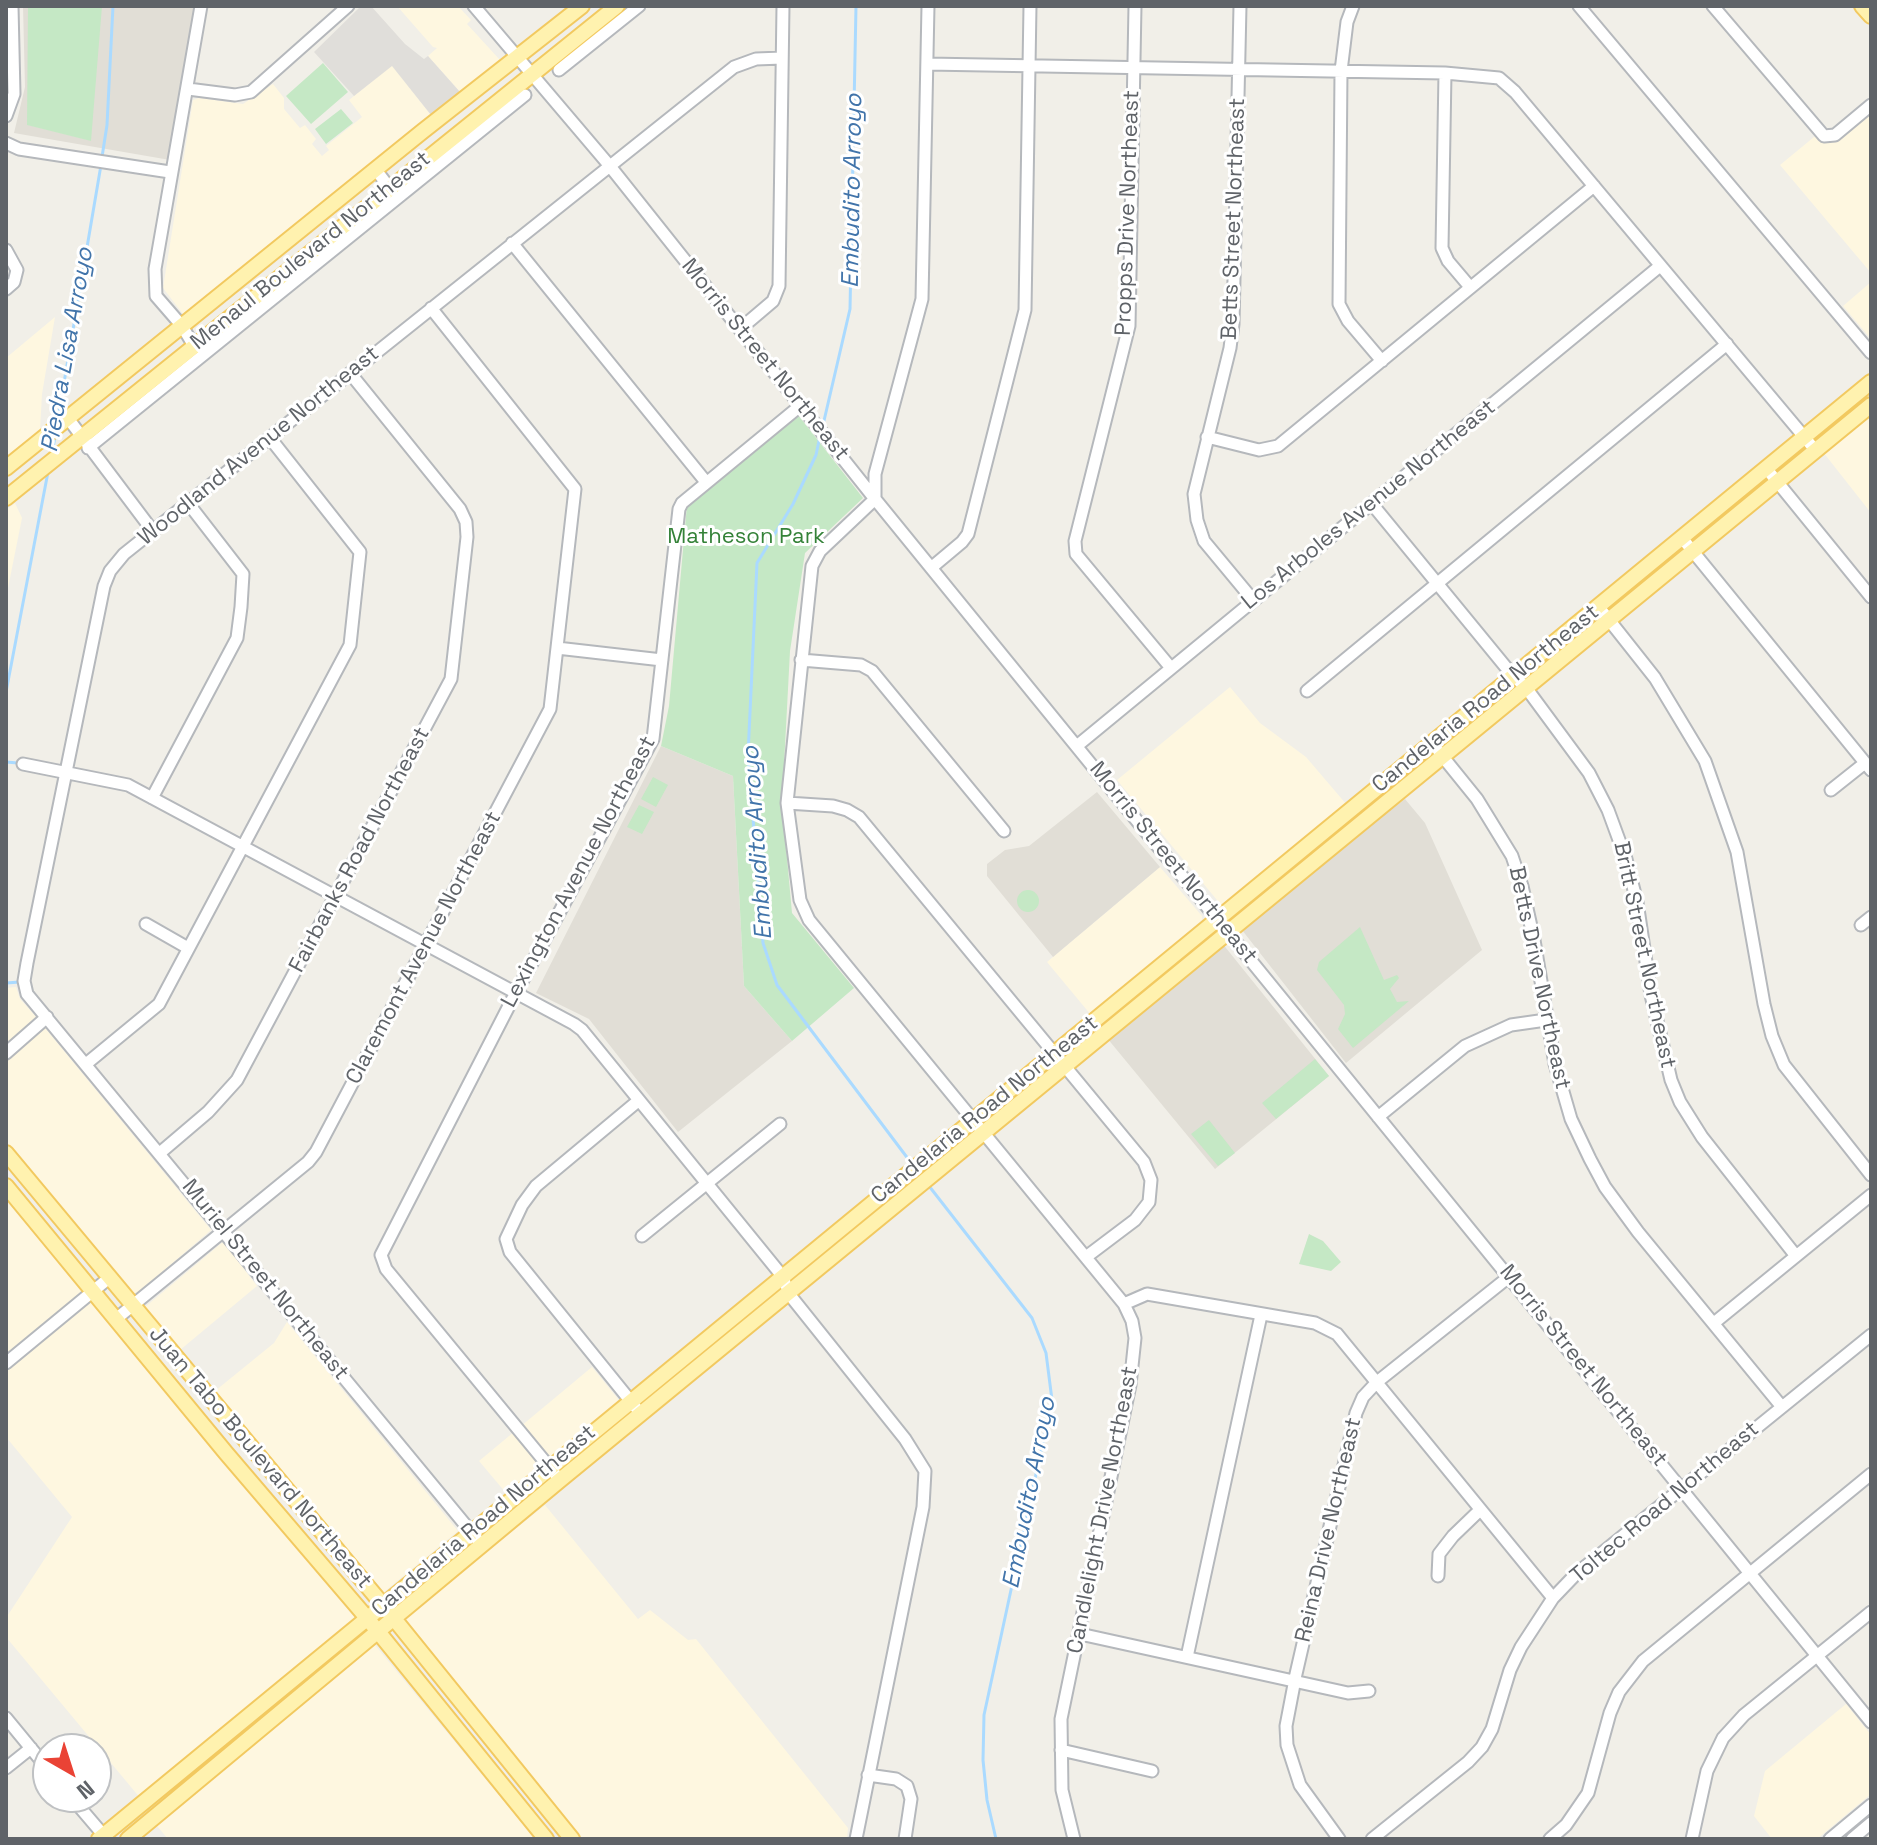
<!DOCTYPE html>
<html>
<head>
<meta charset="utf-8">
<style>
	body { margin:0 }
	#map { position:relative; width:1877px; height:1845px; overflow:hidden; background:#f1efe8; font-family:"Space Grotesk",sans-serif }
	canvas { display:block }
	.frame { position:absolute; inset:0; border:8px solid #5f6368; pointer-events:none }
	.north { position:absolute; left:32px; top:1733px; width:80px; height:80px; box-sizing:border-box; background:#fff; border:2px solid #bfc1c3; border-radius:50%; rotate:141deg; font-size:22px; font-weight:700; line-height:32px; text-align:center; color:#5f6368 }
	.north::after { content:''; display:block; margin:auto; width:28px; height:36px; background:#ea4335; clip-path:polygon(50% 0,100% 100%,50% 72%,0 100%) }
</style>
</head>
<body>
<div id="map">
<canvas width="1877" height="1845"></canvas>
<div class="frame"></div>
<div class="north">N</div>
</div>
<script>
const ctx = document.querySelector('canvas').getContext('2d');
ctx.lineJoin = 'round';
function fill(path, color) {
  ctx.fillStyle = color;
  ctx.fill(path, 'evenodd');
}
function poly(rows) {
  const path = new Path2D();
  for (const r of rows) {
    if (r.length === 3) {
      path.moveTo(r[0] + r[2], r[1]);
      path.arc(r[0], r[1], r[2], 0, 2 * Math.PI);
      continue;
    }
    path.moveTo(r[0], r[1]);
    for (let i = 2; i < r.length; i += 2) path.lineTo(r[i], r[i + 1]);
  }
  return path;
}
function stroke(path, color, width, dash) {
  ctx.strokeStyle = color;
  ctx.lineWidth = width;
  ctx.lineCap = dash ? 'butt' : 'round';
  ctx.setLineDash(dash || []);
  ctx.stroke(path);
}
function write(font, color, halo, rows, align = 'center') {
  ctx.font = font + ' "Space Grotesk",sans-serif';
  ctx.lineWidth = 6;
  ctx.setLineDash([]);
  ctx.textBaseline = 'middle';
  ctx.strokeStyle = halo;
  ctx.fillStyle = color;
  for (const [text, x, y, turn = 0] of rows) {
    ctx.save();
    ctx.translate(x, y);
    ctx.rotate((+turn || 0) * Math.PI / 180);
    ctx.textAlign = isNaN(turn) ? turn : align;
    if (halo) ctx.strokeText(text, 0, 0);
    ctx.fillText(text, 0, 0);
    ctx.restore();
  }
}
fill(poly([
	[397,6,458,6,471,20,467,24,500,60,460,92,428,56,437,48,433,47],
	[392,65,431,115,183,314,163,288,193,100,199,98,243,104,273,84,284,98,284,109,300,128,305,125,316,139,312,144,322,156,329,150,326,146,362,117,349,100],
	[1871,113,1871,273,1780,165,1814,137,1836,141],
	[1871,282,1871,339,1843,306],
	[55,317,42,394,40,430,6,458,6,358],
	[1871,414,1871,513,1823,452],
	[15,503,22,518,6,598,6,510],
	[1230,687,1260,723,1306,757,1347,805,1222,906,1117,780],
	[1160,867,1202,916,1202,920,1091,1015,1047,962],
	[16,987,20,999,38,1019,6,1045,6,988],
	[45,1028,211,1230,134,1296,6,1142,6,1061],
	[6,1200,355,1618,141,1799,6,1637,6,1618,72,1517,6,1437],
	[223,1242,257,1286,180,1350,145,1307],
	[287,1322,458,1531,384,1592,215,1391,274,1343],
	[592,1367,618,1399,617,1403,506,1493,479,1461],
	[545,1505,638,1619,650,1610,688,1640,696,1639,848,1828,847,1839,582,1839,404,1619],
	[375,1645,535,1839,168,1839,157,1826],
	[1846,1704,1871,1735,1871,1794,1817,1839,1772,1839,1754,1816,1765,1771]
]), '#fef7e0');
fill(poly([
	[361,6,371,6,405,44,424,59,428,56,460,92,431,115,392,66,354,96,314,52]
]), '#e0deda');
fill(poly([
	[23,6,198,6,170,160,14,133,25,87],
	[661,746,733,776,744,986,792,1041,678,1132,589,1019,536,993],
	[1097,792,1160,867,1053,957,987,876,987,864,1005,850,1029,846],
	[1405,799,1425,823,1482,950,1346,1063,1242,930,1352,839],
	[1222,943,1329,1076,1215,1169,1107,1038]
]), '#e1ded6');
fill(poly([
	[28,6,102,6,91,141,27,125],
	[323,63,348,92,311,124,286,96],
	[341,109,353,123,326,144,315,129],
	[799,416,863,498,805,553,790,651,782,803,792,913,854,988,792,1041,744,986,733,776,661,746,669,706,687,505],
	[653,777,668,785,656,807,641,799],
	[639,805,654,812,642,834,627,827],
	[1028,901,11],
	[1360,927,1384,980,1397,975,1399,978,1390,989,1397,1002,1409,1001,1353,1048,1338,1029,1345,1014,1344,1005,1317,970,1319,962],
	[1315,1059,1329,1076,1276,1119,1262,1103],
	[1209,1120,1235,1153,1218,1166,1191,1134],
	[1309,1234,1323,1241,1341,1262,1331,1271,1299,1264]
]), '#c5e8c5');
stroke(poly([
	[102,157,107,125,113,6],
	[58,418,101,165],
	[823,425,850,309,856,6],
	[820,436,816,455,793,504,757,563,748,755,763,943,777,985,912,1164],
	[52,453,55,437],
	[6,692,48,472],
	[6,762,18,763],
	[6,983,20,982],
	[929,1186,1032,1318,1046,1353,1052,1400,984,1715,983,1760,987,1800,996,1839]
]), '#aadaff', 3);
const minor = poly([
	[474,6,609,165,875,499,1871,1722],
	[928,6,922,299,875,474,875,499,820,551,812,566,787,803,800,900,809,920,1124,1304,1132,1321,1135,1338,1130,1385,1061,1719,1062,1790,1074,1839],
	[1135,6,1129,326,1075,541,1076,554,1171,668],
	[1240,6,1233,324,1230,348,1194,494,1197,520,1204,541,1253,600],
	[1353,6,1347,22,1341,71,1339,304,1348,321,1382,361],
	[1579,6,1871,353],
	[1713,6,1824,136,1835,135,1871,105],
	[927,64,1445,73,1499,78,1515,92,1816,451],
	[559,70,639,6],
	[1445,73,1442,248,1448,261,1470,287],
	[188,89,235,95,251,92,348,6],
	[6,116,14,94,12,6],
	[6,143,19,149,170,172],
	[376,170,395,195],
	[512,243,706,482],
	[6,250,17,270,14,282,6,289],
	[740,329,773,301,779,286,783,6],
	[194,346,182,326,156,296,155,269,201,6],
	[67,417,152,530],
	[1207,437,1259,450,1278,446,1594,186],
	[88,448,525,95],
	[1766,468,1871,597],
	[1372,504,1509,671,1527,689,1589,773,1608,810,1626,859,1637,902,1651,995,1671,1080,1680,1102,1702,1137,1796,1256],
	[1682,538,1871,770],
	[931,568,962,542,968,534,1025,310,1030,6],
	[1598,606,1655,678,1705,761,1737,852,1764,1004,1772,1036,1784,1065,1871,1175],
	[557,648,662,660],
	[801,660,861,665,872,671,1004,831],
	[1307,691,1727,344],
	[1078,745,1660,266],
	[1439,752,1477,799,1512,856,1522,886,1534,940,1555,1064,1571,1119,1590,1159,1605,1187,1638,1232,1782,1407],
	[23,764,128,785,574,1024,582,1030,783,1277,789,1294,905,1439,925,1471,923,1507,856,1839],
	[1831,790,1865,763],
	[152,798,237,638,241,607,243,574,188,503],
	[787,803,833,806,847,810,859,817,1144,1162,1151,1180,1149,1202,1135,1220,1086,1257],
	[146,924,188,948],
	[1861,925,1871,917],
	[6,1053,47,1017],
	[86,1064,159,1004,350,645,360,552,270,438],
	[638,1101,536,1186,522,1205,506,1239,510,1252,641,1414],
	[1378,1117,1465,1046,1511,1025,1546,1020],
	[161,1152,208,1112,237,1080,451,679,467,537,466,522,460,509,350,373],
	[642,1236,780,1124],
	[1124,1304,1147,1294,1315,1323,1337,1334,1553,1598],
	[116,1319,308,1162,316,1152,550,709,575,489,431,308],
	[1714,1323,1871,1195],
	[6,1363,109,1278],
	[560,1480,386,1269,381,1255,512,1000,653,739,679,509,682,503,800,406],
	[482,1545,27,994,24,981,27,963,104,586,110,571,124,554,734,67,756,59,782,58],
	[1438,1576,1439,1554,1453,1536,1480,1510],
	[1080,1634,1348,1693,1369,1691],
	[1187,1657,1261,1315],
	[6,1718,48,1769],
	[1061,1750,1152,1771],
	[6,1768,31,1748],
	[868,1775,896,1779,907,1786,911,1799,905,1839],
	[71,1797,100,1831,103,1839],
	[1339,1839,1300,1785,1287,1745,1286,1726,1296,1674,1356,1413,1363,1397,1377,1382,1510,1276],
	[1372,1839,1468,1762,1482,1747,1492,1729,1510,1670,1521,1647,1553,1598,1576,1574,1871,1335],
	[1550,1839,1566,1825,1588,1793,1610,1713,1619,1692,1643,1661,1871,1474],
	[1692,1839,1707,1771,1723,1738,1744,1715,1871,1612],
	[1830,1839,1871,1805],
	[1852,1839,1871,1823]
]);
const major = poly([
	[1862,6,1871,16],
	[6,468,423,131,582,6],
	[6,498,617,6],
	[6,1153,383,1605,572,1839],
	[6,1186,226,1453,367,1618,546,1839],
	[99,1839,1871,382],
	[128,1839,560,1480,1871,405]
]);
stroke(minor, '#b5b8bc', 15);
stroke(major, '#f2c960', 18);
stroke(minor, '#fff', 11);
stroke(major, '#fff2af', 14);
write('22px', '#5f6368', '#fff', [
	["Propps Drive Northeast",1128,213,-88],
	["Betts Street Northeast",1234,219,-88],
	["Menaul Boulevard Northeast",311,251,-39],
	["Morris Street Northeast",765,360,51],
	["Woodland Avenue Northeast",259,446,-39],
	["Los Arboles Avenue Northeast",1369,505,-39],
	["Candelaria Road Northeast",1486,699,-39],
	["Fairbanks Road Northeast",360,850,-62],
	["Morris Street Northeast",1173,863,51],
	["Lexington Avenue Northeast",579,872,-62],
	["Claremont Avenue Northeast",424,948,-62],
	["Britt Street Northeast",1644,955,78],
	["Betts Drive Northeast",1539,978,78],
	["Candelaria Road Northeast",985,1110,-39],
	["Muriel Street Northeast",265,1280,51],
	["Morris Street Northeast",1583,1366,51],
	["Juan Tabo Boulevard Northeast",260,1458,50],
	["Toltec Road Northeast",1665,1503,-40],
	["Candlelight Drive Northeast",1103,1510,-79],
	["Candelaria Road Northeast",484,1521,-40],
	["Reina Drive Northeast",1329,1530,-77]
]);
write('22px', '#348238', '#fff', [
	["Matheson Park",746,537]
]);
write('italic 24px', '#4174aa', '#fff', [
	["Embudito Arroyo",853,191,-89],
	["Piedra Lisa Arroyo",68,350,-80],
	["Embudito Arroyo",758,843,-94],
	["Embudito Arroyo",1030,1493,-79]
]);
</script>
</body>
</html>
